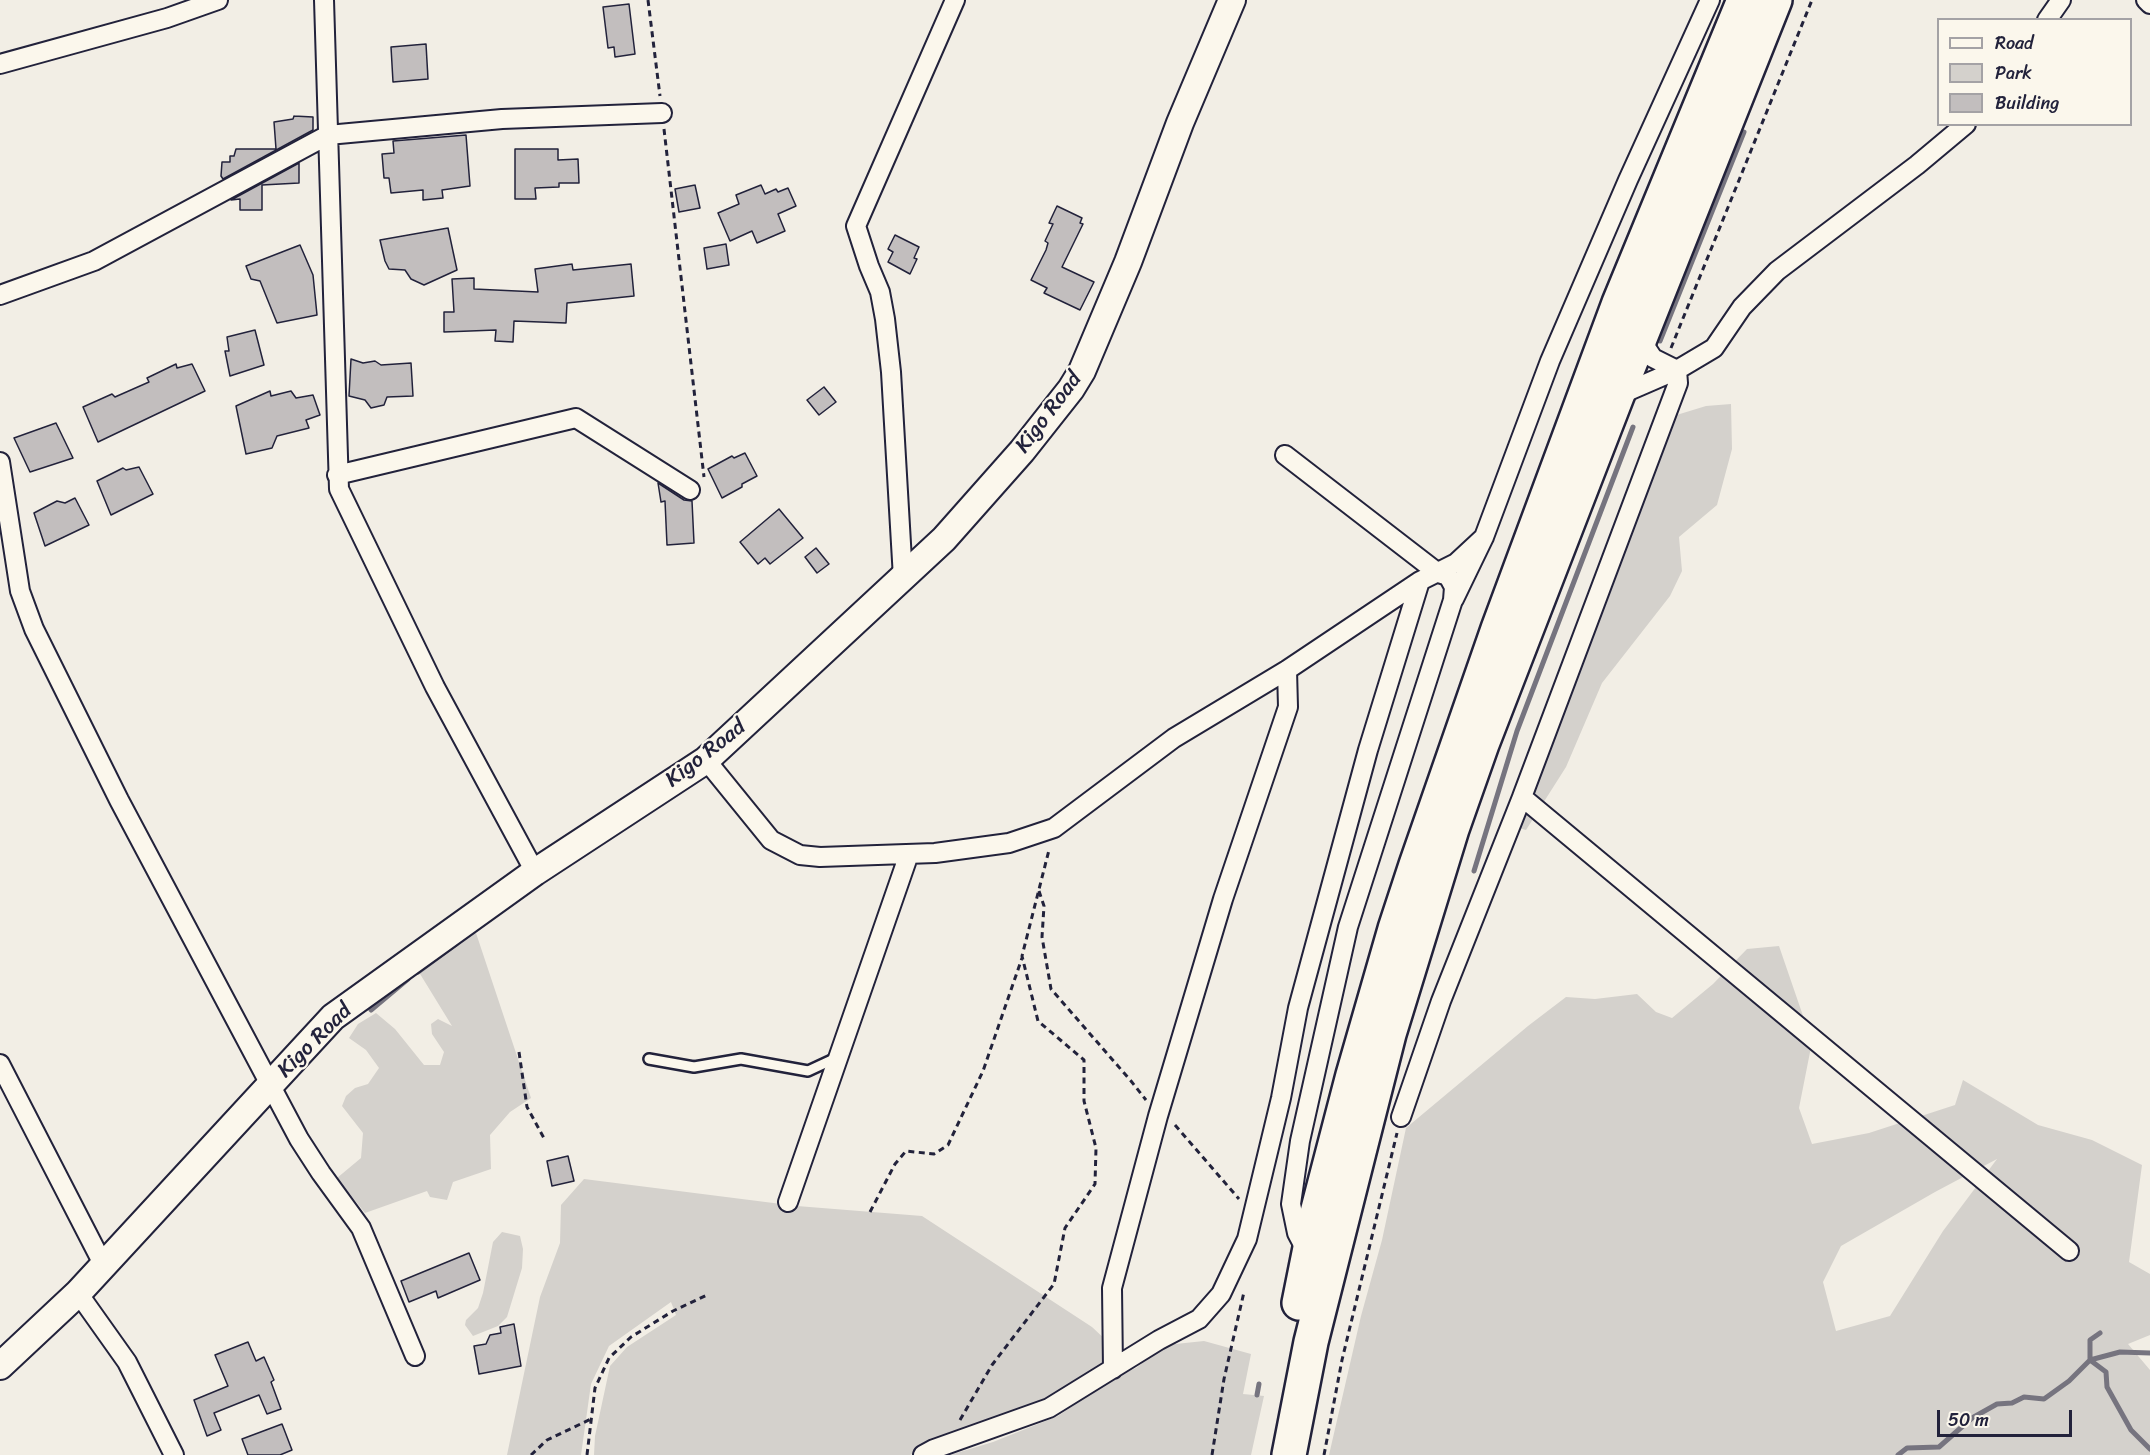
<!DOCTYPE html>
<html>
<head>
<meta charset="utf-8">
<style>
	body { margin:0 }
	#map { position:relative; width:2150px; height:1455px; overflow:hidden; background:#f2eee5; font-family:Sriracha,sans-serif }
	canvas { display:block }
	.legend { position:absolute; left:1937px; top:18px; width:195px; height:108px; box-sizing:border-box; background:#fbf7ec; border:2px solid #a4a2a5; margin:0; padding:8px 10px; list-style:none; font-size:18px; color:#22223b }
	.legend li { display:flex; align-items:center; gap:12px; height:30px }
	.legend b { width:30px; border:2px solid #a4a2a5 }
	.scale { position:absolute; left:1937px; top:1410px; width:135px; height:27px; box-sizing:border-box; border:3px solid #22223b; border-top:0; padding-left:8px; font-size:18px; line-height:21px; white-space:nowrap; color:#22223b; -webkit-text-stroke:4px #fbf7ec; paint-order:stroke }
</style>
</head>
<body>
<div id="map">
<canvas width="2150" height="1455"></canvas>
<ul class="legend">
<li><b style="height:8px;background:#fbf7ec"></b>Road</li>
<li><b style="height:16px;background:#d4d1cc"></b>Park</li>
<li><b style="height:16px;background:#c2bebe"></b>Building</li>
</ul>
<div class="scale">50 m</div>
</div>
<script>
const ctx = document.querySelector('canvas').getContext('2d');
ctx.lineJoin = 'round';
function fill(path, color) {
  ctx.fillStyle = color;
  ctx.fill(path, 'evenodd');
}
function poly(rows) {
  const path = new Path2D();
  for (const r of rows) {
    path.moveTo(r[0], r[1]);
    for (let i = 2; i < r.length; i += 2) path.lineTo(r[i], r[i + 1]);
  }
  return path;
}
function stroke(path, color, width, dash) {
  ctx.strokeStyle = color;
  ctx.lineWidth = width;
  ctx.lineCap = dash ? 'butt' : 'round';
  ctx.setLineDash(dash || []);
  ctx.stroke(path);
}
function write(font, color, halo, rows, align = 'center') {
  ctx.font = font + ' Sriracha,sans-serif';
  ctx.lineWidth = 4.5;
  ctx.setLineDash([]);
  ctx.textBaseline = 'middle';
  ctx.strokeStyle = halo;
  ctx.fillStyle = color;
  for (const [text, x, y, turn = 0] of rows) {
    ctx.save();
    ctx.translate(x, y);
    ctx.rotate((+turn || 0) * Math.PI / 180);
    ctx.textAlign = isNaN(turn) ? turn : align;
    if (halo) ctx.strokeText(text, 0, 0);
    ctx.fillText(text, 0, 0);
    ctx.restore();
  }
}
fill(poly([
	[1731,404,1732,449,1717,505,1679,537,1682,571,1670,596,1602,683,1566,767,1526,830,1513,826,1670,417,1706,406],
	[474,927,531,1098,510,1112,490,1135,491,1169,453,1182,447,1200,430,1197,427,1191,365,1213,337,1178,361,1158,363,1133,342,1106,346,1096,355,1088,368,1084,379,1068,366,1050,349,1038,358,1024,376,1013,395,1029,424,1065,440,1065,444,1052,432,1034,431,1024,438,1019,452,1026,417,969],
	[1779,946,1812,1042,1799,1108,1812,1144,1869,1133,1955,1105,1963,1080,2038,1125,2092,1140,2142,1165,2129,1262,2150,1274,2150,1335,2128,1344,2150,1370,2150,1455,1329,1455,1361,1316,1382,1240,1406,1128,1528,1026,1566,997,1595,999,1637,994,1656,1012,1672,1018,1713,984,1747,949],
	[1997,1159,1943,1231,1890,1316,1836,1331,1823,1282,1841,1246,1935,1192],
	[584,1179,797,1206,922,1216,1092,1327,1108,1342,1107,1360,1098,1369,1055,1399,931,1445,910,1455,594,1455,595,1436,610,1366,627,1347,676,1315,671,1302,609,1346,591,1384,581,1455,507,1455,540,1297,560,1243,561,1205],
	[502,1232,520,1236,523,1249,522,1268,507,1317,498,1326,473,1336,465,1325,466,1320,478,1308,483,1293,493,1242],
	[1204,1341,1251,1354,1243,1394,1264,1396,1251,1455,950,1455,993,1442,1058,1416,1111,1379,1136,1368,1166,1345]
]), '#d4d1cc');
stroke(poly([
	[1660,341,1744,132],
	[1474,871,1517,731,1633,427],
	[418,972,456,944],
	[371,1010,408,979],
	[2100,1333,2090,1340,2090,1360,2106,1372,2107,1387,2131,1430,2150,1449],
	[1257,1395,1259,1384],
	[1898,1455,1907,1448,1939,1447,1972,1418,1997,1404,2012,1403,2024,1397,2044,1399,2069,1381,2090,1360,2120,1352,2150,1353]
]), '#76747f', 5);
const building = poly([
	[629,4,635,54,615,57,614,47,608,48,603,7,629,4],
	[426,44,428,79,393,82,391,47,426,44],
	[294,116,313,117,313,130,223,179,221,176,222,162,230,162,230,156,234,156,236,149,276,149,274,122,293,119,294,116],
	[466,135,470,186,442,190,443,198,423,200,423,190,391,193,389,178,384,178,382,154,394,153,393,141,466,135],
	[515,149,558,149,558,160,578,159,579,183,559,183,559,187,535,188,536,199,515,199,515,149],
	[299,163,299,183,262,185,262,210,240,210,240,199,231,200,299,163],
	[695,185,700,208,679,212,675,189,695,185],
	[761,185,765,194,776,189,778,192,788,188,796,206,778,214,785,231,757,243,752,231,730,241,718,213,739,204,736,195,761,185],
	[1057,206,1082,218,1080,223,1083,224,1062,267,1094,282,1080,310,1044,293,1047,288,1031,280,1046,250,1048,243,1045,241,1053,224,1049,223,1057,206],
	[448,228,457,270,424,285,411,279,405,270,389,269,385,261,380,240,448,228],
	[895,235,919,247,914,258,917,259,910,274,888,262,893,252,888,249,895,235],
	[726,244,729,265,707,269,704,248,726,244],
	[300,245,313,275,317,315,277,323,260,281,251,279,246,266,300,245],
	[572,264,573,270,631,264,634,296,567,303,566,323,514,321,513,342,495,341,496,330,444,332,444,312,454,312,452,279,474,278,474,289,538,292,535,269,572,264],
	[255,330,264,365,230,376,225,351,229,351,227,337,255,330],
	[351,359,363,363,375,361,381,365,411,363,413,396,387,397,384,405,371,408,365,400,349,396,351,359],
	[176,364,177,368,192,364,205,391,98,442,83,407,112,394,115,397,149,382,147,378,176,364],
	[824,387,836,402,819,415,807,400,824,387],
	[270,391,271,396,291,391,296,398,313,395,320,415,306,420,309,428,277,436,272,448,246,454,236,406,270,391],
	[56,423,73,458,30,472,14,438,56,423],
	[745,453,757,476,742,484,742,487,722,498,708,469,732,456,734,458,745,453],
	[139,467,153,494,111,515,97,481,123,468,126,470,139,467],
	[658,483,684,500,692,501,694,543,667,545,665,501,661,502,658,483],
	[75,498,89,525,45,546,34,513,57,501,65,503,75,498],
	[779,509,803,538,770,564,765,558,758,564,740,542,779,509],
	[816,548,829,564,817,573,805,557,816,548],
	[568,1156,574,1181,552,1186,547,1161,568,1156],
	[469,1253,480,1280,438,1298,436,1291,409,1302,401,1281,469,1253],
	[514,1324,521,1366,479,1374,474,1346,486,1344,490,1335,501,1333,500,1327,514,1324],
	[248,1342,256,1361,264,1357,274,1380,271,1382,281,1409,267,1414,259,1395,214,1413,221,1430,207,1436,194,1400,228,1386,215,1355,248,1342],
	[282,1424,292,1450,280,1455,248,1455,242,1439,282,1424]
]);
fill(building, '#c2bebe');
stroke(building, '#22223b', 1.5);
const lane = poly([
	[649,1059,694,1067,741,1059,808,1071,836,1058]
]);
const street = poly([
	[324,0,339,489,435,687,535,872],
	[2146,0,2150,4],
	[2047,20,2061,0],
	[0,64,167,18,218,0],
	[0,295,94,261,328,135,502,119,662,113],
	[1643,332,1647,349,1653,358,1677,370],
	[1617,396,1677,370,1714,348,1742,307,1777,271,1917,165,1966,124],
	[1285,455,1438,573,1448,576,1454,587,1453,600,1348,927,1300,1141,1291,1204,1297,1233,1306,1250],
	[0,462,20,591,34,629,119,800,299,1139,321,1173,361,1228,415,1356],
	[337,475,576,418,690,490],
	[903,578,891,372,885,319,880,292,869,266,856,226,955,0],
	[1454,599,1484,537,1550,361,1628,180,1710,0],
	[706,760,771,840,800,855,820,857,935,853,1009,843,1054,828,1174,738,1287,670,1420,581,1456,563,1484,537],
	[1522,797,1678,383,1677,370],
	[0,1064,104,1266],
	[1401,1117,1441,1001,1522,797,2069,1251],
	[788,1202,909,854],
	[78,1293,127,1362,174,1455],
	[1113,1369,1112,1288,1158,1116,1223,899,1288,707,1287,670],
	[923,1455,934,1449,1049,1408,1159,1340,1199,1319,1221,1294,1247,1239,1281,1098,1298,1008,1368,750,1420,581]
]);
const secondary = poly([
	[0,1366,78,1293,333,1017,535,872,706,760,944,539,1022,451,1071,389,1082,371,1128,262,1180,123,1232,0]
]);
const highway = poly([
	[1299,1303,1317,1213,1353,1075,1395,929,1416,865,1498,629,1619,303,1744,0],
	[1289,1455,1311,1342,1359,1152,1389,1034,1452,829,1482,744,1617,396,1775,0]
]);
stroke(lane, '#22223b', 14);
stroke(street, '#22223b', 22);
stroke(secondary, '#22223b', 30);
stroke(highway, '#22223b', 38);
stroke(poly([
	[648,0,660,96],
	[664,129,704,477],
	[1671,348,1812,0],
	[1039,891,1044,906,1042,937,1051,989,1131,1081,1146,1100],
	[519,1052,527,1107,545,1140],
	[1175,1125,1239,1199],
	[870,1212,895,1164,906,1151,934,1154,948,1145,983,1071,1022,958],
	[960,1420,992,1365,1054,1284,1065,1228,1095,1184,1096,1148,1084,1101,1084,1060,1038,1021,1022,956,1049,850],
	[531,1455,547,1440,591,1419],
	[587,1455,595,1388,609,1358,631,1337,673,1311,709,1294],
	[1212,1455,1224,1379,1244,1292],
	[1324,1455,1342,1360,1397,1133]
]), '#22223b', 3, [6, 4.5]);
stroke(lane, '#fbf7ec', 9);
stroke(street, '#fbf7ec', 18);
stroke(secondary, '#fbf7ec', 26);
stroke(highway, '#fbf7ec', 33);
write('22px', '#22223b', '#fbf7ec', [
	["Kigo Road",1049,413,-53],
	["Kigo Road",706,754,-38],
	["Kigo Road",315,1041,-45]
]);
</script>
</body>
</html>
